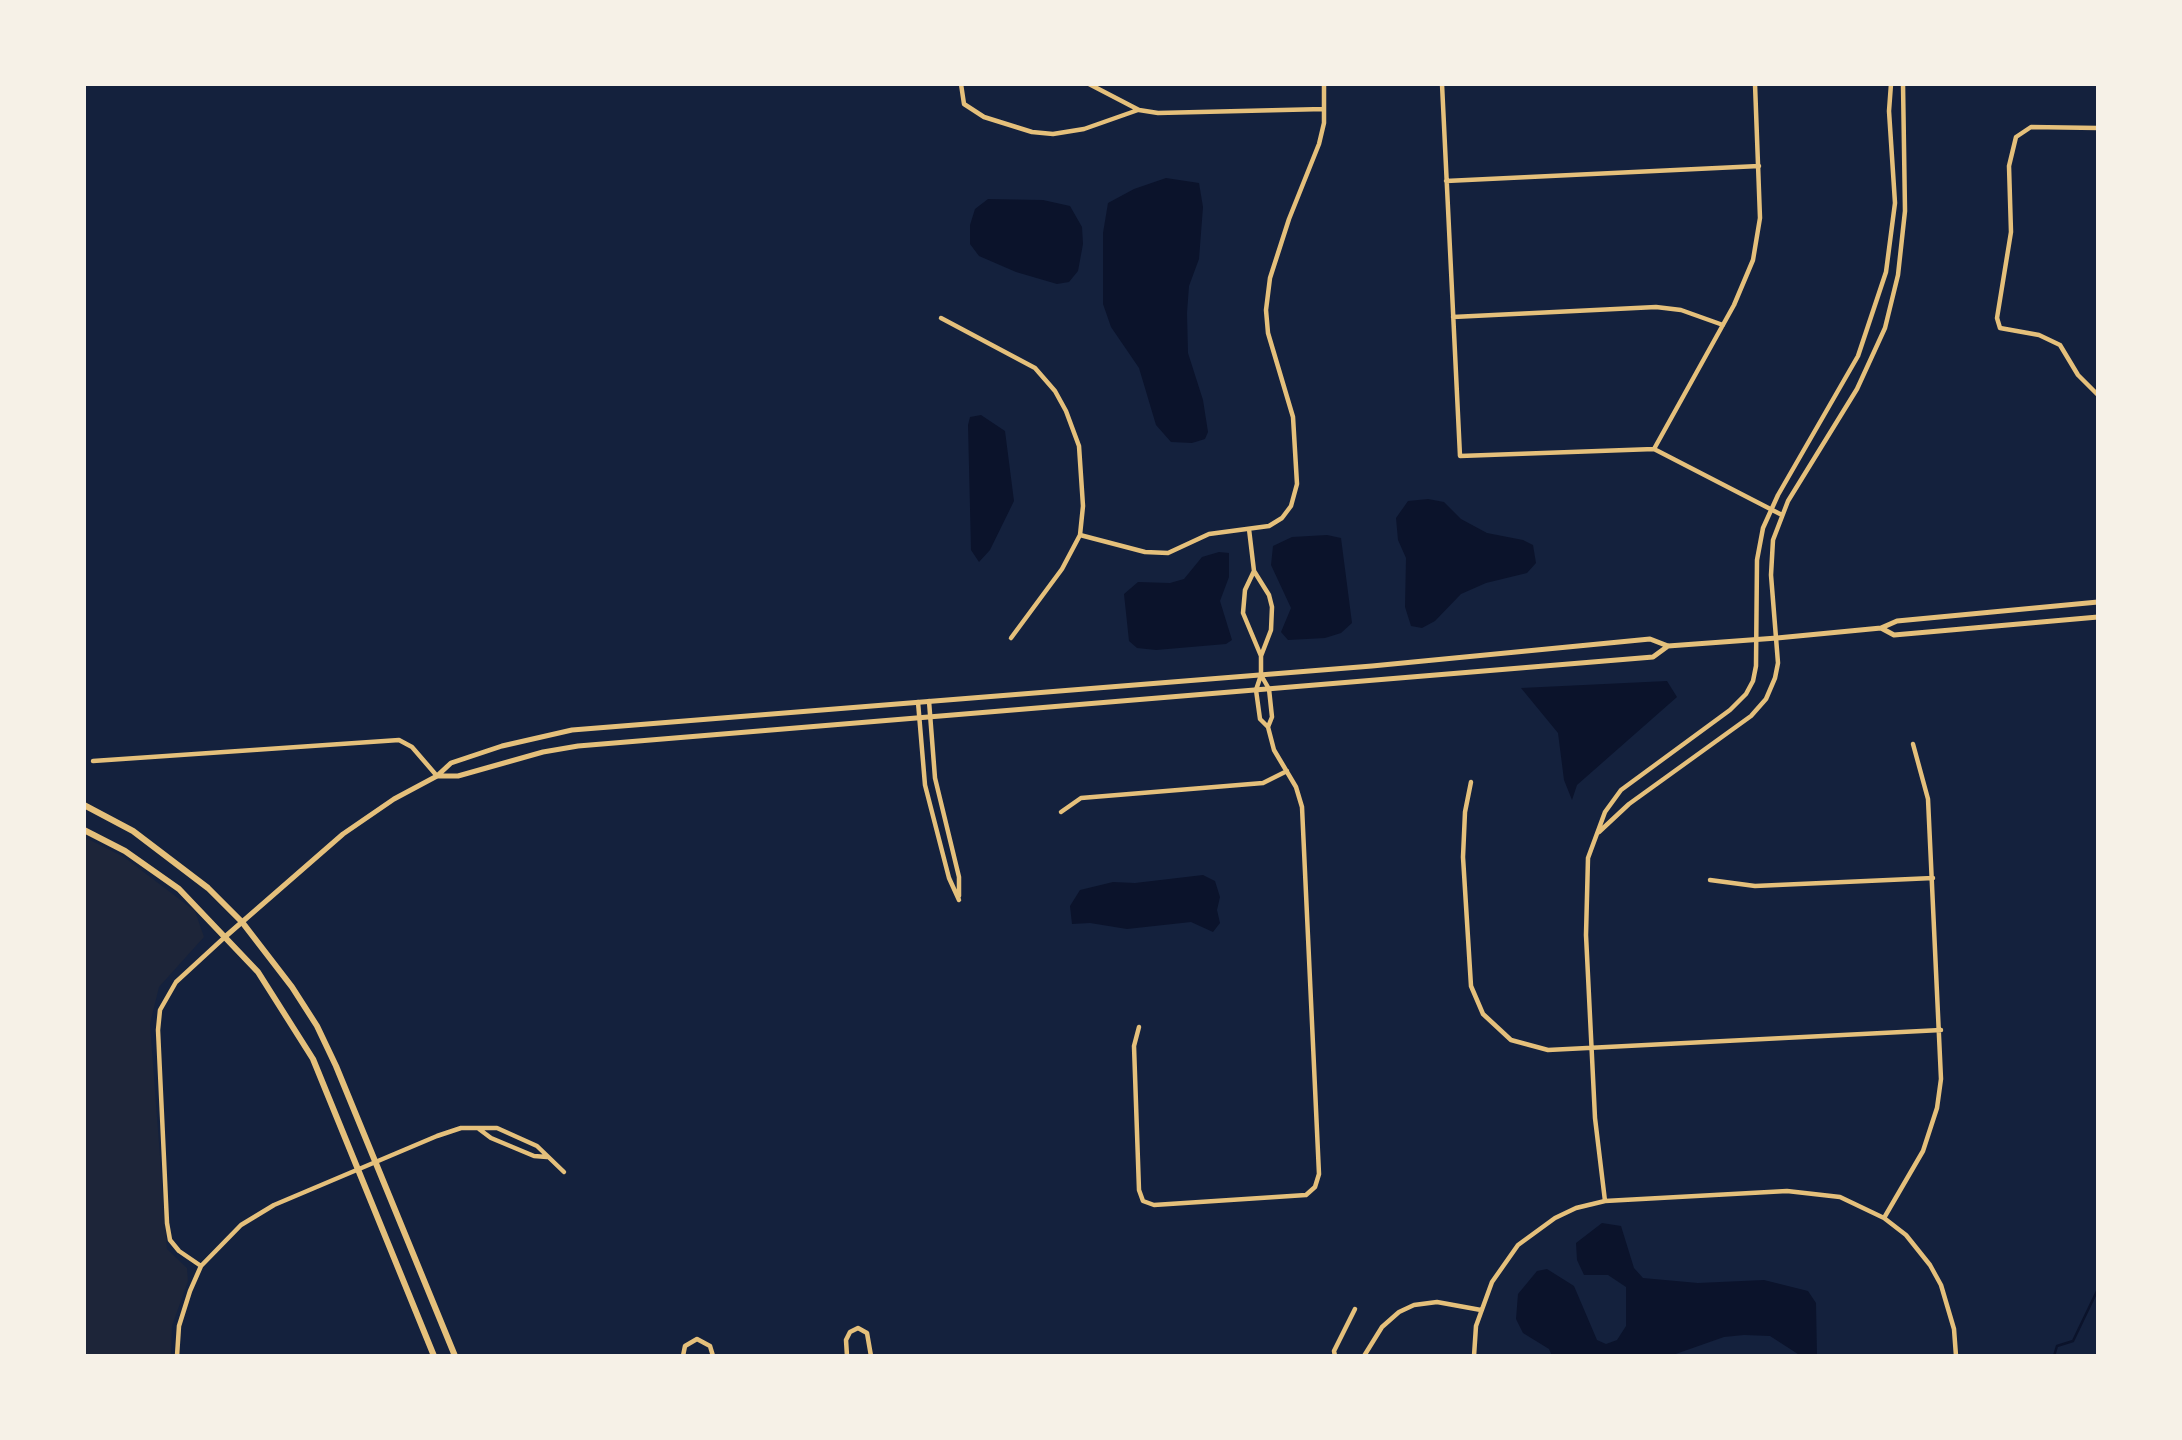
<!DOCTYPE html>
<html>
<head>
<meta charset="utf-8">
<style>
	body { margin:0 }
	#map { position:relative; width:2182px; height:1440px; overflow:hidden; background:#14213d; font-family:"Alegreya Sans",sans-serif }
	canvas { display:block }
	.frame { position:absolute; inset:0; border:86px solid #f6f1e7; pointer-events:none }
</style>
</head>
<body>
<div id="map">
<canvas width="2182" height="1440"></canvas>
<div class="frame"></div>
</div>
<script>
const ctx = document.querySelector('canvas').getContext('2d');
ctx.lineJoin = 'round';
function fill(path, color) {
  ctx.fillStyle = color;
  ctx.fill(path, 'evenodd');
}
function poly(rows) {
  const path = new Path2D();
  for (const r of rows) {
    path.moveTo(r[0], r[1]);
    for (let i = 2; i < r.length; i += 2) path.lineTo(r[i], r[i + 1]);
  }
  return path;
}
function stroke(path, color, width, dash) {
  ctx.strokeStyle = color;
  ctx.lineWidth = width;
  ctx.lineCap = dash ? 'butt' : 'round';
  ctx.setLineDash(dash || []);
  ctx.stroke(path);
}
fill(poly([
	[84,837,124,857,195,911,204,937,159,987,150,1024,167,1249,187,1268,188,1281,172,1326,171,1356,84,1356]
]), '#1d2539');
fill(poly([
	[1166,178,1199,183,1203,207,1199,259,1189,286,1187,313,1188,353,1203,400,1208,432,1205,439,1192,443,1171,442,1156,425,1139,368,1111,327,1103,304,1103,233,1108,203,1134,189],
	[988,199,1043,200,1070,206,1082,227,1083,244,1078,271,1069,282,1057,284,1016,272,979,256,970,244,970,225,975,209],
	[981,415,1005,431,1014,501,990,550,979,562,971,550,968,425,970,417],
	[1428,499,1444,502,1461,519,1487,533,1523,540,1533,545,1536,563,1527,573,1486,583,1461,594,1435,621,1422,628,1411,626,1405,607,1406,558,1398,540,1396,518,1408,501],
	[1327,535,1341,538,1352,623,1341,633,1325,638,1288,640,1281,632,1291,608,1271,565,1273,546,1292,537],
	[1219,552,1229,553,1229,577,1220,601,1232,640,1226,644,1156,650,1137,648,1129,641,1124,594,1138,582,1170,583,1184,579,1202,557],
	[1667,681,1677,697,1577,785,1572,800,1564,780,1558,733,1521,688],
	[1203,875,1215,881,1220,897,1217,910,1220,923,1213,932,1191,922,1127,929,1090,923,1072,924,1070,906,1080,890,1113,882,1135,883],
	[1602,1223,1621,1226,1634,1268,1643,1278,1698,1283,1764,1280,1808,1291,1816,1303,1817,1356,1801,1356,1770,1336,1744,1335,1724,1337,1670,1356,1552,1356,1549,1349,1523,1333,1516,1319,1518,1294,1537,1271,1547,1269,1574,1286,1597,1340,1606,1344,1617,1340,1626,1326,1626,1287,1608,1275,1584,1275,1577,1260,1576,1243]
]), '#0b132b');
stroke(poly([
	[2054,1356,2057,1346,2073,1341,2098,1289]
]), '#0b132b', 2.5);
stroke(poly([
	[961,84,964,104,984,117,1032,132,1053,134,1084,129,1138,110],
	[1089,84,1139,110,1158,113,1324,109],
	[1442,84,1460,456,1654,449,1782,515],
	[2098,128,2031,127,2016,137,2009,166,2011,232,1997,318,2000,328,2039,335,2060,345,2078,375,2098,395],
	[1446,181,1759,166],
	[1453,317,1656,307,1681,310,1723,325],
	[941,318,1035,368,1055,391,1066,411,1079,446,1083,506,1080,535,1062,569,1011,638],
	[1654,449,1734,305,1753,260,1760,218,1755,84],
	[1249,529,1254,571,1269,595,1272,607,1271,630,1261,656,1261,675,1269,689,1272,717,1268,727],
	[1080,535,1145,552,1168,553,1209,534,1269,526,1282,518,1291,506,1297,484,1293,417,1268,333,1266,310,1270,278,1289,219,1319,144,1324,123,1324,84],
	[1254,571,1245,590,1243,613,1261,656],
	[929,701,935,778,959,877,959,896],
	[918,702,925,785,949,878,959,900],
	[93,761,399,740,412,747,437,776],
	[1471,782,1465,812,1463,857,1471,986,1483,1014,1511,1040,1548,1050,1941,1030],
	[1061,812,1081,798,1263,783,1287,771],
	[1599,832,1629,804,1751,716,1766,699,1775,678,1778,663,1771,575,1773,540,1788,501,1857,389,1885,328,1898,275,1905,211,1903,84],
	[1710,880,1755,886,1933,878],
	[1139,1027,1134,1046,1139,1190,1143,1201,1154,1205,1306,1195,1315,1187,1319,1174,1302,807,1296,787,1274,750,1268,727,1260,719,1256,690,1261,675],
	[479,1129,491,1138,534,1156,547,1157],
	[1605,1201,1595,1118,1586,935,1588,858,1605,812,1621,790,1730,710,1746,694,1753,681,1756,666,1757,560,1763,528,1778,495,1858,356,1886,272,1895,203,1889,111,1891,84],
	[1884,1218,1923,1151,1937,1108,1941,1079,1928,799,1913,744],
	[201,1266,179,1251,170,1240,167,1223,158,1030,160,1010,176,982,226,936],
	[177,1356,179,1326,190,1291,201,1266,241,1225,274,1205,437,1136,461,1128,497,1128,537,1146,564,1172],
	[683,1356,685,1346,697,1339,710,1346,713,1356],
	[847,1356,846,1340,850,1332,858,1328,867,1333,871,1356],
	[1335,1356,1334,1351,1355,1309],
	[1364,1356,1382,1327,1399,1312,1414,1305,1437,1302,1481,1310],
	[1474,1356,1476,1326,1492,1282,1518,1245,1555,1218,1576,1208,1605,1201,1787,1191,1840,1197,1884,1218,1906,1235,1930,1265,1941,1285,1954,1329,1956,1356]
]), '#e5c07b', 4.5);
stroke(poly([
	[1881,628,1894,635,2098,617],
	[437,776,458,776,543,752,578,746,1653,657,1668,646],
	[226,936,343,834,394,799,437,776,451,763,502,746,572,730,1372,666,1650,639,1668,646,1777,638,1881,628,1897,621,2098,602]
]), '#e5c07b', 5);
stroke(poly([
	[84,805,133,831,208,888,242,922,292,987,317,1026,336,1066,455,1356],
	[84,830,125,851,179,889,258,972,313,1059,434,1356]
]), '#e5c07b', 6);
</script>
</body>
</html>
